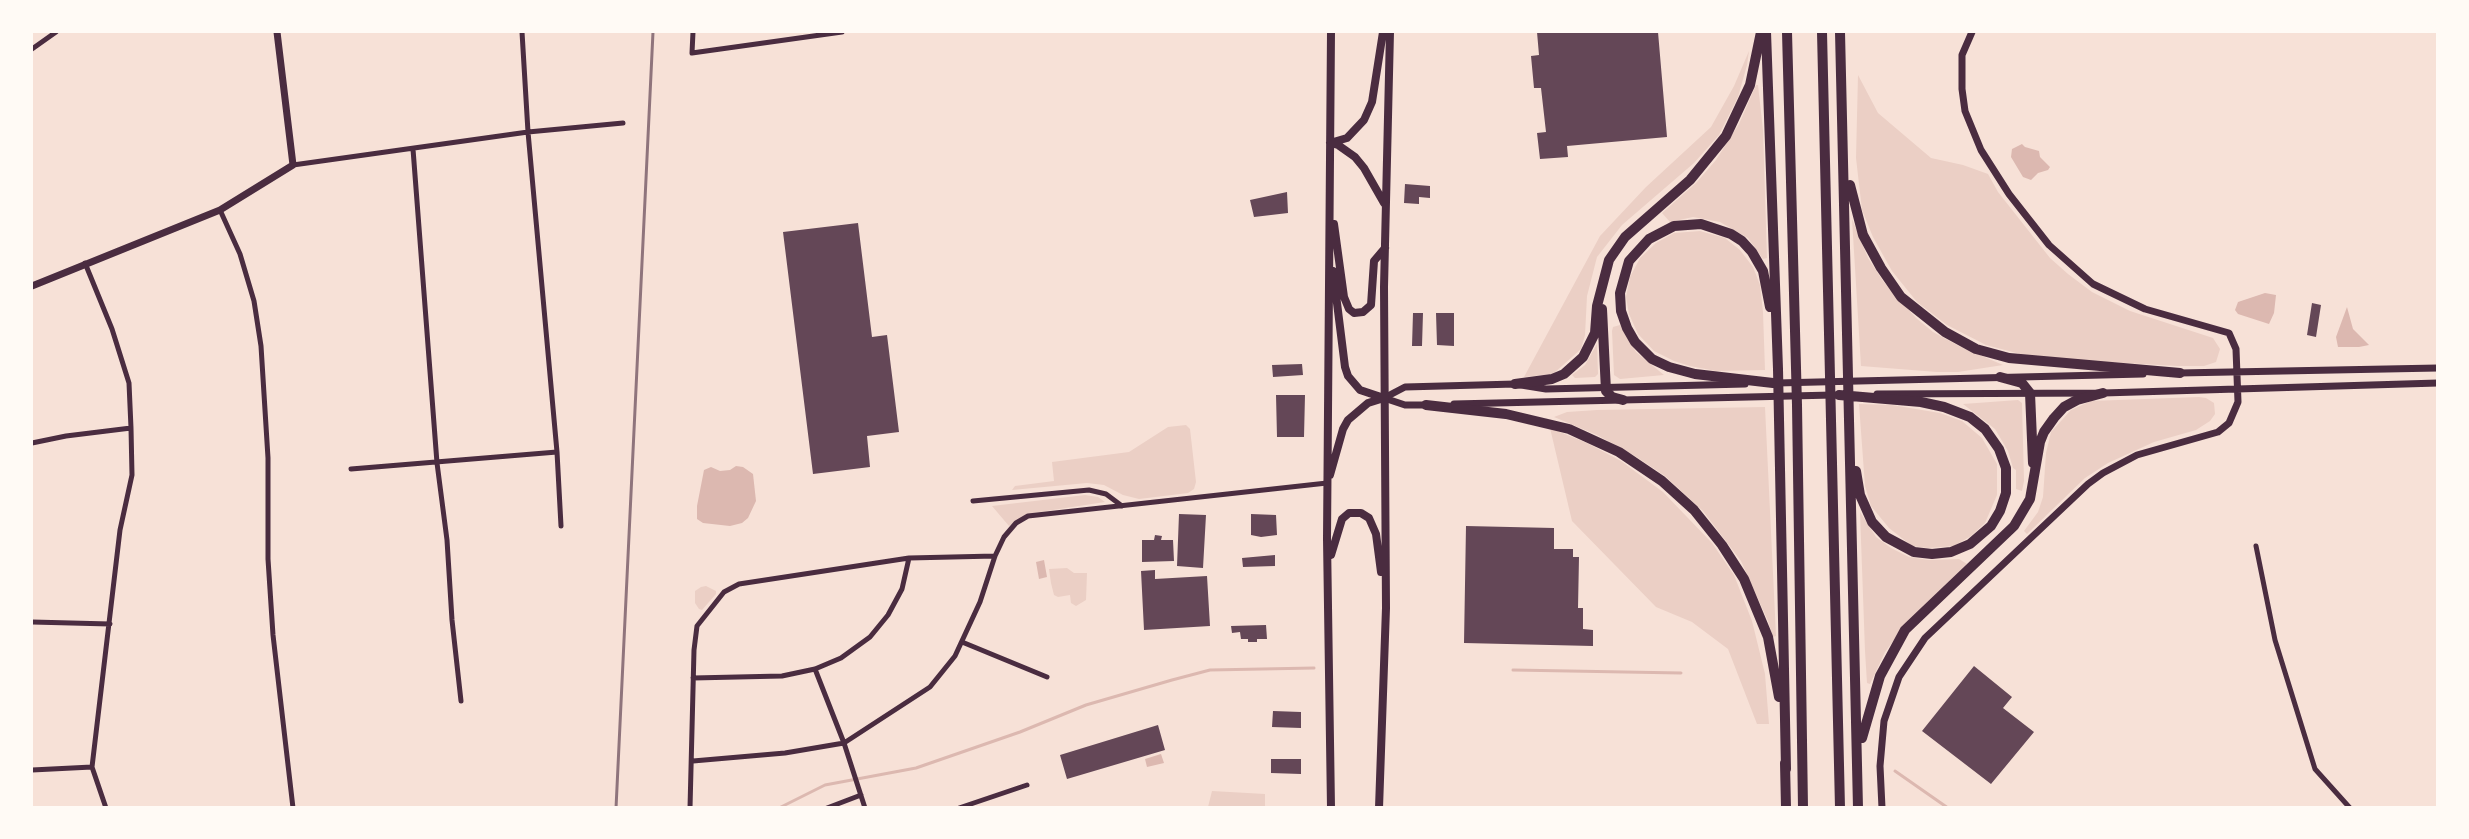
<!DOCTYPE html>
<html>
<head>
<meta charset="utf-8">
<style>
	body { margin:0 }
	#map { position:relative; width:2469px; height:839px; overflow:hidden; background:#f7e1d7; font-family:"Times New Roman",serif }
	canvas { display:block }
	.frame { position:absolute; inset:0; border:33px solid #fffaf5; pointer-events:none }
</style>
</head>
<body>
<div id="map">
<canvas width="2469" height="839"></canvas>
<div class="frame"></div>
</div>
<script>
const ctx = document.querySelector('canvas').getContext('2d');
ctx.lineJoin = 'round';
function fill(path, color) {
  ctx.fillStyle = color;
  ctx.fill(path, 'evenodd');
}
function poly(rows) {
  const path = new Path2D();
  for (const r of rows) {
    path.moveTo(r[0], r[1]);
    for (let i = 2; i < r.length; i += 2) path.lineTo(r[i], r[i + 1]);
  }
  return path;
}
function stroke(path, color, width, dash) {
  ctx.strokeStyle = color;
  ctx.lineWidth = width;
  ctx.lineCap = dash ? 'butt' : 'round';
  ctx.setLineDash(dash || []);
  ctx.stroke(path);
}
fill(poly([
	[1749,51,1747,65,1738,97,1719,135,1694,163,1622,225,1597,257,1587,296,1585,335,1581,349,1553,374,1524,377,1600,236,1646,187,1711,127,1734,86],
	[1858,75,1878,113,1931,158,1963,165,1988,174,1998,192,2050,258,2068,274,2092,292,2130,311,2213,338,2220,349,2216,362,2204,366,2177,366,2055,359,2024,355,1986,345,1947,325,1917,302,1892,271,1873,237,1862,210,1856,158],
	[1756,85,1758,85,1763,130,1767,258,1763,259,1748,238,1720,222,1693,217,1670,222,1662,213,1696,183,1716,160,1739,124],
	[1852,219,1868,258,1883,281,1916,318,1933,332,1959,346,2003,365,1958,372,1937,372,1861,366],
	[1700,231,1725,238,1740,250,1753,267,1760,285,1763,312,1765,370,1716,371,1690,366,1674,361,1654,351,1638,334,1629,314,1626,297,1630,277,1640,258,1656,243,1674,233],
	[1620,325,1636,352,1664,375,1620,379,1614,375,1612,331,1613,327],
	[1597,344,1598,374,1595,377,1575,378,1572,375,1585,365],
	[2199,397,2206,398,2214,403,2215,414,2210,421,2196,430,2154,442,2108,463,2085,478,2027,534,2024,531,2038,512,2043,497,2046,453,2051,432,2071,410,2091,401],
	[2018,400,2022,403,2024,481,2022,491,2016,489,2016,470,2013,468,2008,451,1995,429,1963,404],
	[1859,404,1892,405,1940,413,1962,421,1982,438,1997,464,1997,495,1985,523,1971,536,1954,546,1928,548,1912,546,1889,528,1871,506,1865,486],
	[1765,407,1776,636,1773,637,1768,621,1741,561,1703,511,1665,476,1635,456,1597,435,1554,417,1567,412,1597,410],
	[1186,425,1190,429,1196,482,1194,489,1188,493,1139,499,1123,495,1104,485,1087,483,1012,490,1015,486,1054,481,1052,462,1129,452,1168,427],
	[1550,428,1587,443,1621,461,1663,492,1712,543,1734,575,1752,621,1765,674,1769,724,1757,724,1728,649,1692,622,1656,607,1572,521],
	[1085,495,1098,497,1105,502,1033,513,1009,526,992,506],
	[1860,512,1876,537,1891,548,1909,557,1929,560,1959,559,1967,564,1909,620,1885,652,1870,684,1867,683,1865,651],
	[1067,568,1074,573,1087,573,1086,600,1076,606,1071,603,1070,595,1058,597,1054,595,1051,583,1049,569],
	[706,586,716,591,716,594,702,610,699,609,695,603,695,591,701,587],
	[1212,791,1265,794,1265,807,1208,807]
]), '#ebcfc5');
fill(poly([
	[2022,144,2025,147,2039,151,2040,157,2050,167,2048,170,2038,173,2031,180,2023,177,2011,157,2012,149],
	[2265,293,2276,295,2274,313,2269,324,2238,314,2235,310,2238,302],
	[2347,307,2353,329,2369,345,2359,347,2338,347,2336,337],
	[736,466,743,467,753,474,756,501,748,518,742,523,730,526,703,523,697,519,697,506,704,470,711,467,720,471,730,470],
	[1044,560,1047,577,1039,579,1036,562],
	[1161,754,1164,763,1147,767,1145,759]
]), '#dcb8b0');
stroke(poly([
	[1513,670,1681,673],
	[1895,771,1948,808],
	[779,808,825,785,916,768,1020,732,1086,705,1172,680,1210,670,1314,668]
]), '#dcb8b0', 3);
fill(poly([
	[1537,32,1658,32,1667,137,1567,146,1568,157,1540,159,1537,133,1546,132,1541,88,1534,88,1531,56,1539,55],
	[1405,184,1430,186,1430,198,1419,197,1419,204,1404,203],
	[1287,192,1288,213,1254,217,1250,200],
	[858,223,872,337,887,335,899,432,867,436,870,467,813,474,783,232],
	[2312,303,2321,305,2316,337,2307,335],
	[1413,313,1423,313,1422,346,1412,346],
	[1436,313,1454,313,1454,346,1437,345],
	[1302,364,1303,375,1273,377,1272,365],
	[1276,395,1305,395,1304,437,1277,437],
	[1179,514,1206,515,1203,568,1177,566],
	[1251,514,1276,515,1277,535,1261,537,1251,535],
	[1466,526,1554,528,1554,549,1573,549,1573,557,1579,557,1578,608,1583,608,1583,629,1593,630,1593,646,1464,643],
	[1155,535,1162,536,1161,540,1173,540,1174,561,1142,562,1142,540,1154,540],
	[1275,555,1275,566,1243,567,1242,558],
	[1155,570,1155,579,1207,576,1210,626,1144,630,1141,571],
	[1266,625,1267,639,1257,639,1257,642,1248,642,1248,639,1241,639,1240,632,1232,633,1231,626],
	[1974,666,2012,697,2003,708,2034,732,1991,784,1922,731],
	[1273,711,1301,712,1301,728,1272,727],
	[1158,725,1165,750,1067,779,1060,755],
	[1271,759,1301,759,1301,774,1271,773]
]), '#644757');
stroke(poly([
	[522,32,528,132,557,452,561,526],
	[693,32,692,53,842,32],
	[32,49,56,32],
	[413,149,437,463,447,540,452,620,461,701],
	[293,165,528,132,623,123],
	[220,210,240,254,254,301,261,346,268,458,268,559,273,635,293,808],
	[85,263,112,329,129,383,131,428,132,475,120,530,92,767,106,808],
	[32,443,66,436,131,428],
	[351,469,557,452],
	[973,501,1089,490,1106,494,1122,506],
	[2256,546,2275,640,2315,769,2350,808],
	[32,622,110,624],
	[962,642,1047,677],
	[815,669,844,743,865,808],
	[693,678,782,676,815,669,841,658,870,637,888,615,902,589,909,558],
	[693,761,785,753,844,743,930,687,955,656,980,602,995,556,1004,537,1016,523,1028,516,1327,483],
	[32,770,92,767],
	[690,808,694,650,697,626,724,592,739,584,909,558,995,556],
	[827,808,861,795],
	[959,808,1027,785]
]), '#4a2c40', 5);
stroke(poly([
	[32,286,220,210,293,165,277,32],
	[2179,373,2438,368],
	[1777,383,2143,374],
	[1877,394,2103,393,2438,383],
	[1384,398,1405,387,1515,384,1546,389,1745,384],
	[1384,398,1405,405,1428,405],
	[1454,404,1833,395],
	[1882,808,1880,766,1884,721,1899,677,1925,638,2088,484,2103,473,2137,455,2218,432,2229,423,2238,402,2236,349,2229,333,2145,309,2093,284,2049,245,2009,194,1981,150,1965,111,1962,89,1962,55,1972,32]
]), '#4a2c40', 7);
stroke(poly([
	[1331,32,1327,539,1331,808],
	[1330,143,1347,138,1364,120,1372,102,1383,32],
	[1331,143,1338,145,1355,157,1364,168,1384,203],
	[1334,224,1344,297,1349,309,1354,313,1363,312,1371,305,1374,261,1385,248],
	[1333,271,1345,367,1348,376,1360,390,1384,398],
	[1330,475,1343,429,1348,420,1368,403,1384,398],
	[1331,555,1342,519,1349,513,1361,513,1369,518,1376,534,1381,572],
	[1379,808,1386,608,1384,287,1390,32]
]), '#4a2c40', 8);
stroke(poly([
	[1766,32,1778,369,1786,769],
	[1787,32,1797,405,1803,808],
	[1822,32,1840,808],
	[1840,32,1858,808],
	[1850,185,1863,235,1881,268,1901,297,1945,332,1976,349,2009,358,2180,373],
	[1770,307,1763,271,1752,252,1742,241,1731,234,1701,224,1674,226,1649,239,1629,261,1620,293,1621,311,1627,328,1635,342,1652,359,1669,367,1695,374,1773,383],
	[1602,309,1606,391,1612,397,1623,400],
	[2000,377,2022,383,2030,393,2033,463],
	[1515,384,1552,379,1564,374,1583,357,1595,333,1597,306,1609,260,1625,237,1690,180,1726,136,1750,85,1761,32],
	[1839,395,1921,402,1944,407,1970,417,1985,429,1999,449,2006,468,2006,493,2000,511,1991,526,1970,544,1951,552,1932,554,1914,552,1886,537,1872,522,1860,495,1856,471],
	[1426,405,1506,414,1569,429,1619,452,1662,481,1694,510,1722,545,1744,579,1768,637,1779,697],
	[1862,738,1880,676,1905,630,2014,526,2030,499,2040,442,2044,432,2054,418,2064,407,2077,400,2103,393],
	[1785,763,1786,808]
]), '#4a2c40', 10);
stroke(poly([
	[616,808,653,32]
]), '#8f747c', 3);
</script>
</body>
</html>
